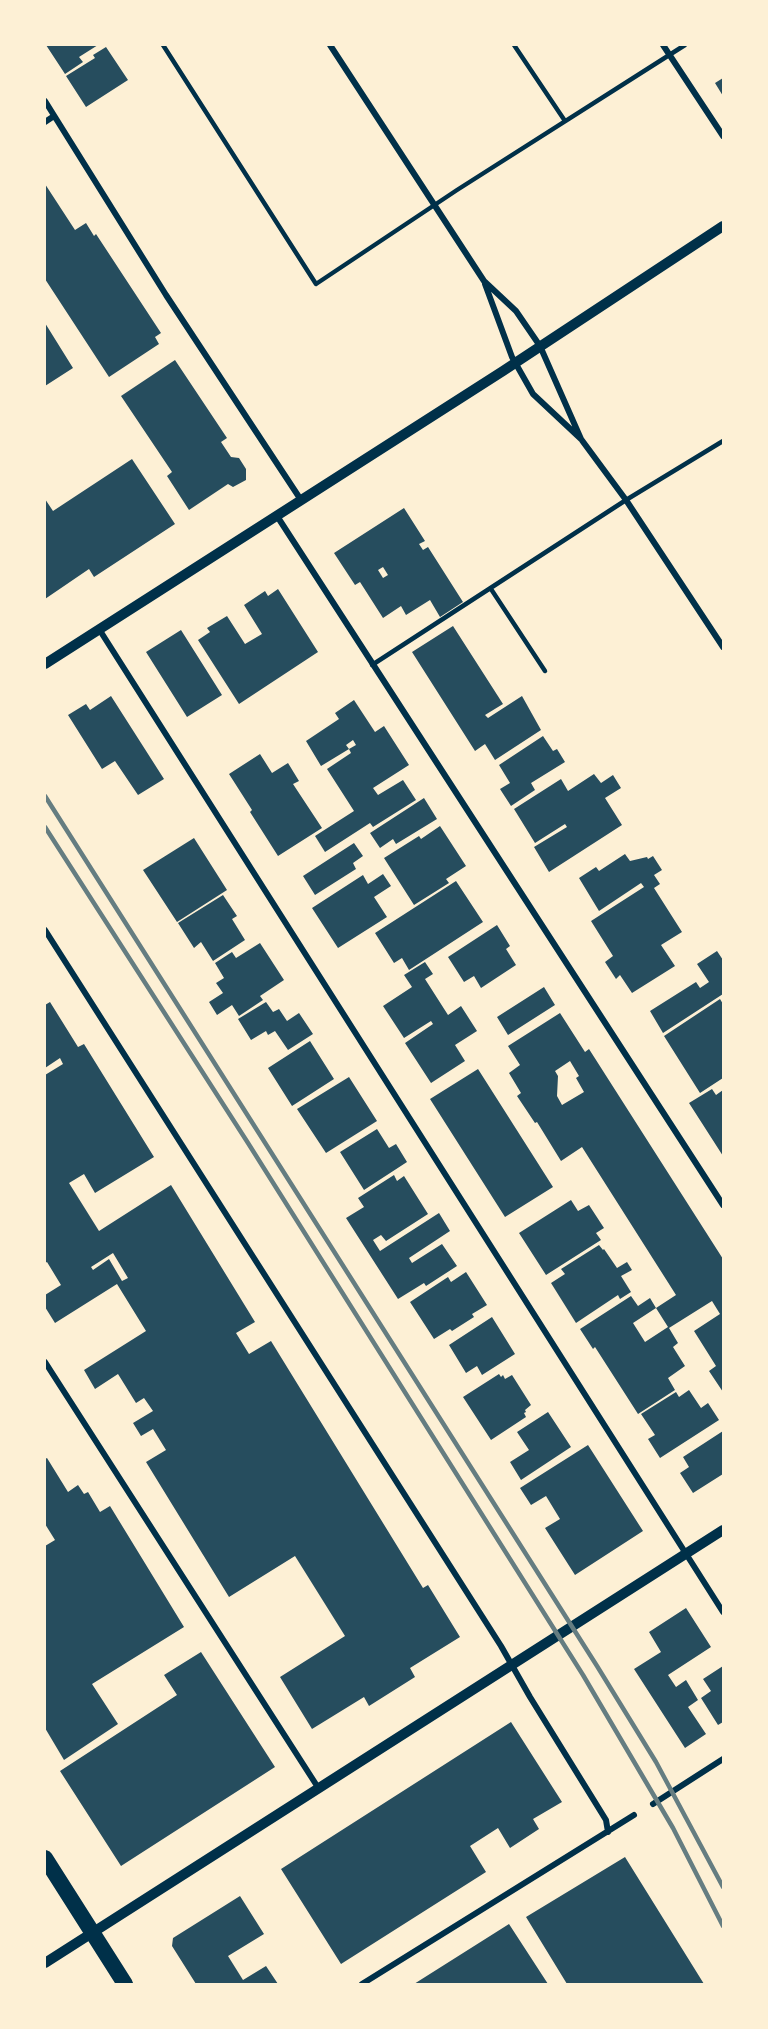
<!DOCTYPE html>
<html>
<head>
<meta charset="utf-8">
<style>
	body { margin:0 }
	#map { position:relative; width:768px; height:2029px; overflow:hidden; background:#fdf0d5; font-family:Montserrat,sans-serif }
	canvas { display:block }
	.frame { position:absolute; inset:0; border:46px solid #fdf0d5; pointer-events:none }
</style>
</head>
<body>
<div id="map">
<canvas width="768" height="2029"></canvas>
<div class="frame"></div>
</div>
<script>
const ctx = document.querySelector('canvas').getContext('2d');
ctx.lineJoin = 'round';
function fill(path, color) {
  ctx.fillStyle = color;
  ctx.fill(path, 'evenodd');
}
function poly(rows) {
  const path = new Path2D();
  for (const r of rows) {
    path.moveTo(r[0], r[1]);
    for (let i = 2; i < r.length; i += 2) path.lineTo(r[i], r[i + 1]);
  }
  return path;
}
function stroke(path, color, width, dash) {
  ctx.strokeStyle = color;
  ctx.lineWidth = width;
  ctx.lineCap = dash ? 'butt' : 'round';
  ctx.setLineDash(dash || []);
  ctx.stroke(path);
}
fill(poly([
	[46,45,98,45,79,57,83,62,65,74],
	[106,47,128,80,86,107,66,76,95,58,93,55],
	[723,78,723,96,715,83],
	[45,184,75,230,86,223,94,236,96,234,161,333,155,337,159,344,109,377,45,279],
	[45,323,73,368,45,386],
	[175,360,227,438,221,442,231,457,239,458,246,469,246,480,233,487,228,484,189,510,167,476,172,472,121,396],
	[132,459,175,524,94,577,89,569,45,599,45,499,53,511],
	[404,508,425,541,419,544,423,550,428,547,463,602,440,617,430,600,406,615,401,606,383,618,360,582,355,585,334,553],
	[383,567,388,575,383,578,378,570],
	[278,589,318,652,239,704,198,640,210,632,207,628,227,616,245,644,262,634,244,605,265,591,268,596],
	[453,626,503,704,485,715,488,718,522,696,541,730,495,760,485,744,475,751,412,652],
	[181,630,222,695,187,717,146,652],
	[111,696,164,779,138,795,115,761,102,769,68,715,86,704,90,710],
	[354,700,375,732,384,726,409,765,373,788,378,795,403,780,416,800,373,827,370,823,325,852,315,836,354,811,327,769,351,753,349,749,356,745,353,740,346,745,349,749,321,766,306,741,339,719,335,713],
	[543,736,553,751,557,749,565,762,531,783,535,790,511,806,500,789,510,783,499,765],
	[260,754,272,773,288,763,299,781,293,784,322,828,278,856,250,812,252,810,229,774],
	[594,774,601,783,613,775,621,788,605,798,622,825,549,872,534,847,567,827,565,824,535,843,514,809,561,779,568,791],
	[424,798,437,819,396,844,393,839,380,848,370,833],
	[440,826,466,866,446,879,449,883,414,905,384,858,419,836,421,839],
	[194,838,227,890,177,922,143,870],
	[354,843,363,856,353,863,356,869,315,895,303,876],
	[625,854,630,861,647,857,648,859,653,856,662,870,654,875,660,884,654,888,682,932,661,945,675,966,632,993,620,975,616,979,605,962,613,956,591,921,644,887,641,883,599,911,579,878,596,867,599,871],
	[383,874,391,886,374,897,387,917,338,948,312,908,363,875,368,884],
	[456,881,483,922,409,970,402,958,394,963,375,933],
	[223,895,237,916,232,919,245,940,213,961,201,942,194,948,178,923],
	[497,925,510,946,506,949,516,965,481,988,474,976,464,982,448,957],
	[260,943,284,980,260,996,263,1000,239,1016,232,1005,217,1015,209,1002,223,993,216,983,224,978,215,963,232,952,236,958],
	[717,951,723,960,723,994,663,1033,650,1011,696,982,700,988,709,982,697,964],
	[425,962,433,974,425,979,448,1015,461,1006,477,1031,455,1045,465,1061,431,1083,405,1043,433,1024,431,1021,404,1038,383,1006,412,987,404,975],
	[544,987,555,1005,508,1035,497,1017],
	[720,999,723,1004,723,1078,700,1093,664,1036],
	[50,1002,78,1047,84,1044,154,1157,95,1193,84,1174,69,1183,99,1231,171,1185,255,1322,236,1333,249,1354,271,1341,423,1588,428,1585,460,1637,410,1668,415,1677,369,1706,364,1697,312,1729,280,1677,345,1636,295,1556,229,1597,146,1462,166,1450,153,1429,141,1436,133,1423,153,1411,144,1398,136,1403,118,1374,95,1389,84,1370,146,1331,117,1284,55,1323,45,1307,45,1295,61,1285,47,1262,45,1263,45,1075,63,1064,60,1058,45,1068,45,1005],
	[113,1253,128,1278,122,1281,109,1259,93,1270,91,1267],
	[266,1002,273,1012,279,1009,287,1021,299,1013,313,1034,288,1050,275,1031,268,1035,266,1031,251,1040,238,1019],
	[560,1013,585,1052,589,1049,723,1259,723,1392,709,1371,716,1366,694,1331,720,1314,712,1301,669,1328,678,1343,673,1347,685,1366,668,1378,675,1390,638,1414,595,1347,593,1349,580,1329,631,1296,638,1306,650,1298,656,1308,676,1295,582,1147,561,1161,537,1122,535,1123,517,1096,521,1093,509,1073,520,1065,508,1046],
	[570,1061,579,1076,576,1078,584,1092,562,1105,557,1096,558,1076,555,1071],
	[656,1308,668,1327,645,1342,633,1323],
	[310,1041,334,1079,292,1106,268,1068],
	[478,1069,553,1187,505,1217,430,1099],
	[349,1077,377,1121,326,1153,297,1109],
	[712,1089,716,1095,723,1090,723,1156,689,1103],
	[377,1129,389,1148,396,1144,407,1162,364,1190,340,1152],
	[394,1175,397,1181,404,1176,428,1214,386,1241,381,1235,373,1240,380,1251,439,1213,450,1231,409,1258,412,1263,442,1244,457,1266,426,1286,424,1283,398,1299,346,1218,364,1207,358,1198],
	[571,1200,578,1211,589,1205,604,1228,596,1233,601,1240,546,1275,519,1233],
	[599,1245,603,1250,604,1249,617,1268,627,1262,632,1270,621,1276,631,1292,620,1299,618,1295,576,1323,551,1283,565,1274,561,1269],
	[466,1272,487,1305,472,1314,474,1317,452,1331,450,1329,434,1339,410,1302,448,1277,451,1282],
	[492,1317,515,1354,482,1375,477,1366,466,1373,449,1345],
	[499,1374,501,1377,503,1375,505,1379,512,1375,531,1405,525,1410,526,1412,524,1413,526,1417,491,1440,463,1397],
	[689,1390,701,1408,708,1403,719,1420,660,1458,648,1439,655,1435,641,1414,676,1392,679,1397],
	[548,1412,571,1447,521,1480,510,1462,529,1450,517,1432],
	[723,1431,723,1474,693,1493,680,1473,689,1467,683,1457],
	[588,1445,643,1531,575,1575,545,1528,560,1519,546,1496,531,1505,520,1488],
	[47,1458,68,1492,78,1485,84,1494,88,1492,100,1512,110,1506,184,1627,92,1684,118,1724,64,1760,45,1728,45,1546,55,1540,45,1524,45,1459],
	[686,1608,711,1647,668,1675,676,1687,686,1680,698,1700,688,1707,706,1734,685,1748,634,1669,661,1652,649,1632],
	[201,1652,275,1767,121,1866,60,1771,177,1695,164,1675],
	[723,1666,723,1722,718,1725,701,1698,711,1691,703,1679],
	[511,1722,562,1802,533,1819,539,1829,510,1848,498,1828,470,1846,486,1872,341,1964,281,1869],
	[625,1857,704,1984,567,1984,526,1917],
	[240,1896,264,1934,228,1956,243,1980,266,1966,278,1984,196,1984,172,1946,173,1938],
	[509,1924,548,1984,414,1984]
]), '#264d5e');
stroke(poly([
	[163,45,316,284,457,190,685,45],
	[514,45,565,121],
	[491,589,545,671],
	[372,665,626,500,723,441]
]), '#003049', 4.5);
stroke(poly([
	[330,45,484,281,516,311,540,346,581,439],
	[663,45,723,136],
	[45,101,166,295,301,500],
	[45,122,54,116],
	[485,284,512,357,533,394,581,439,626,500,723,647],
	[277,516,723,1205],
	[99,629,723,1612],
	[45,930,501,1646,530,1697,606,1820,608,1832],
	[45,1362,319,1789],
	[653,1804,723,1759],
	[362,1984,634,1815]
]), '#003049', 6);
stroke(poly([
	[45,664,503,371,723,226],
	[45,1963,723,1530]
]), '#003049', 10);
stroke(poly([
	[45,1858,125,1984]
]), '#003049', 16);
stroke(poly([
	[45,796,597,1666,656,1762,723,1887],
	[45,827,248,1143,583,1675,673,1828,723,1926]
]), '#657d81', 4.5);
</script>
</body>
</html>
